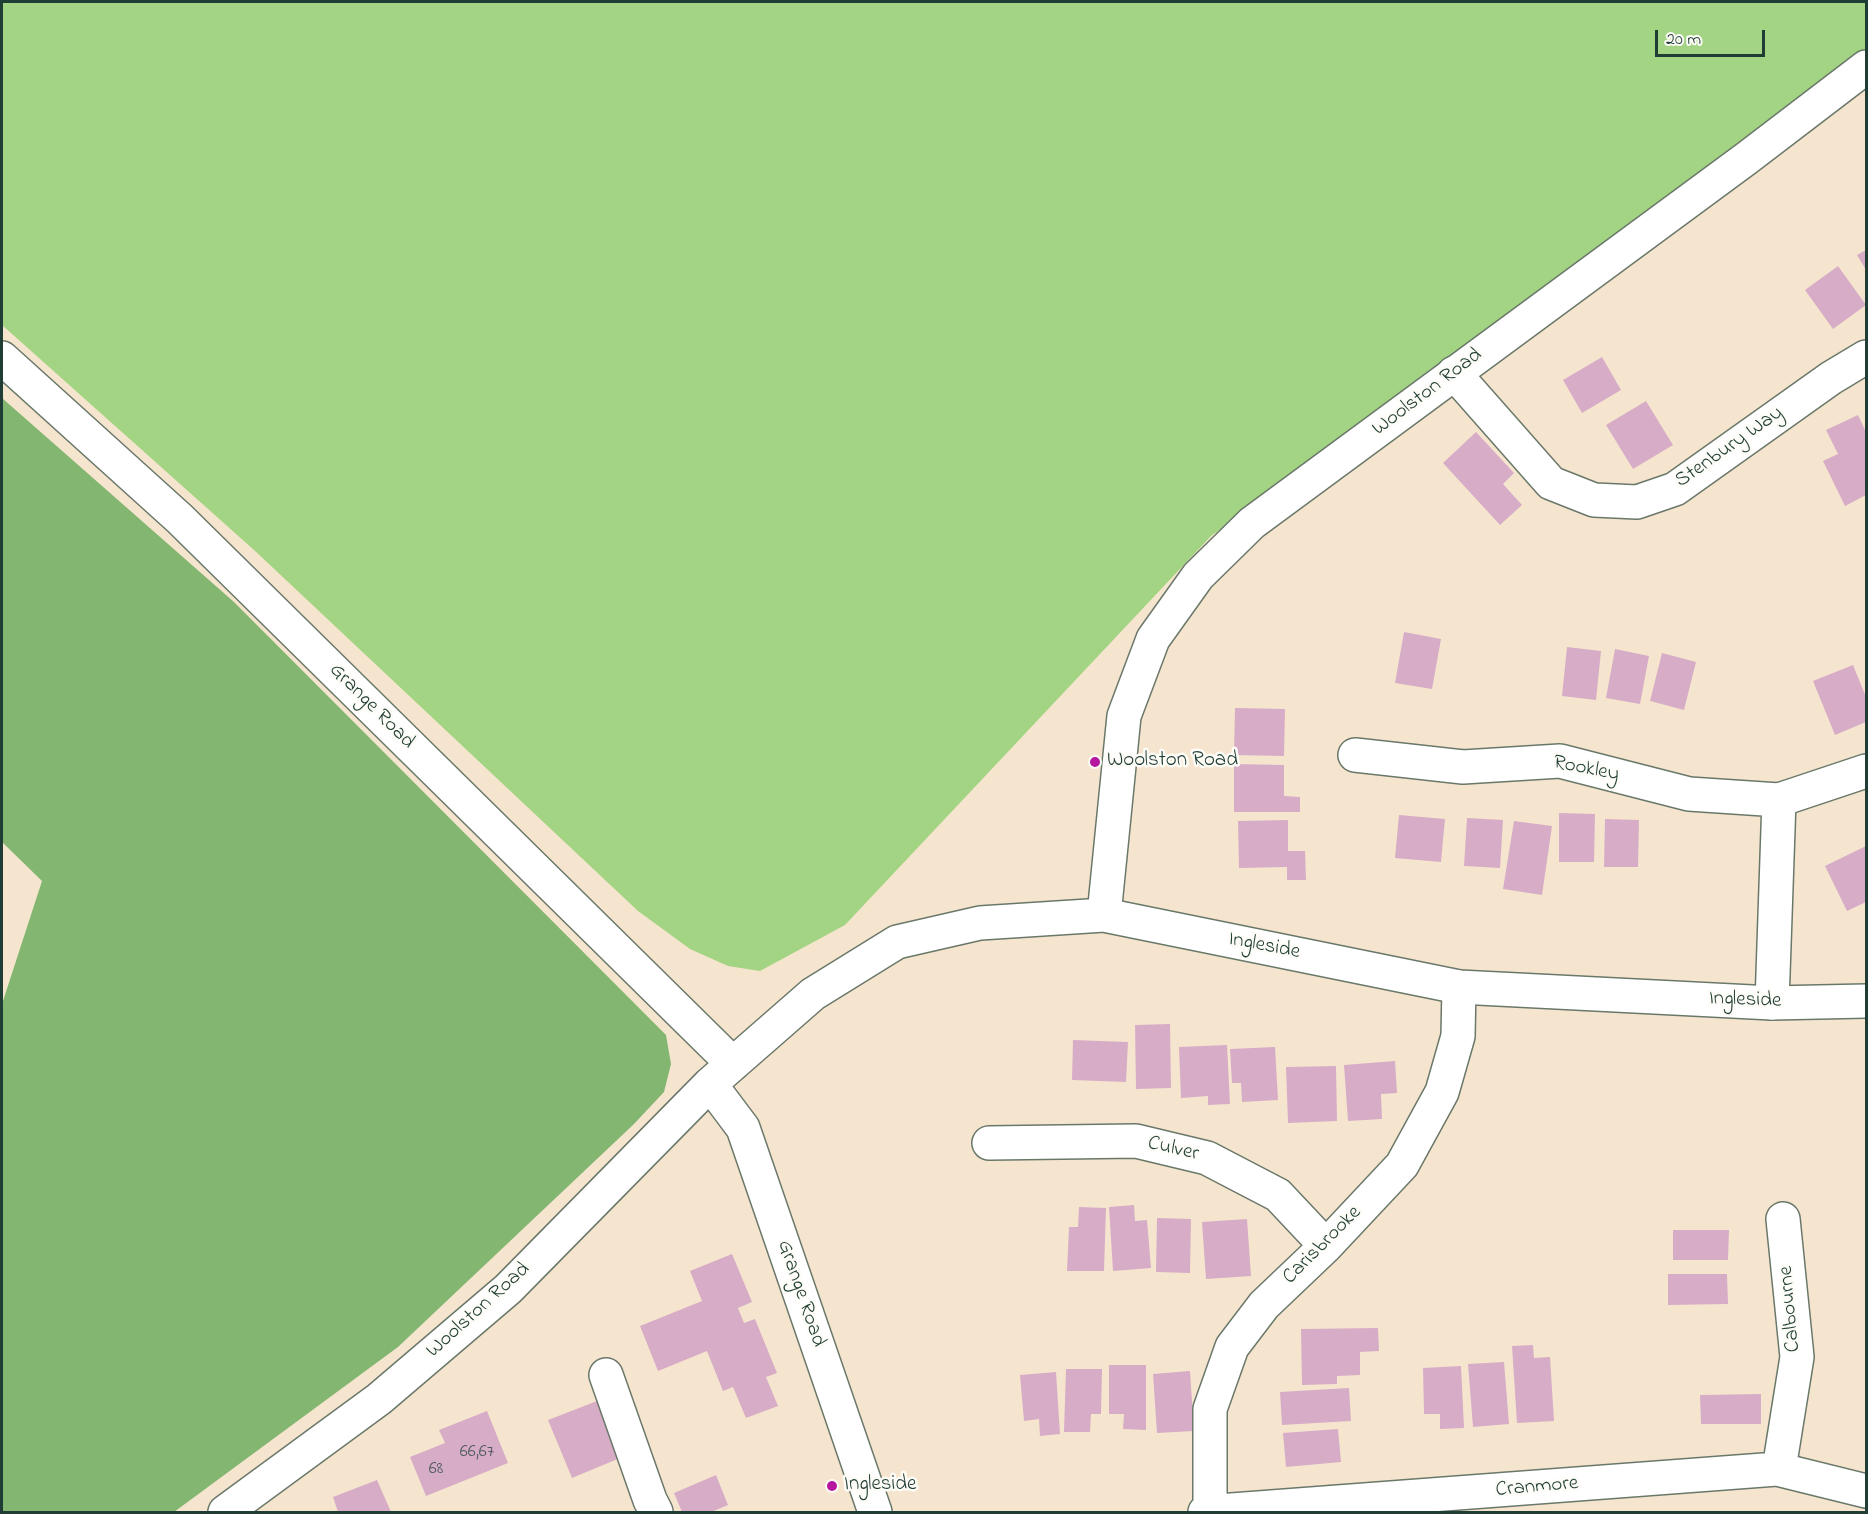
<!DOCTYPE html>
<html>
<head>
<meta charset="utf-8">
<style>
	body { margin:0 }
	#map { position:relative; width:1868px; height:1514px; overflow:hidden; background:#f6e5ce; font-family:"Indie Flower",sans-serif }
	canvas { display:block }
	.frame { position:absolute; inset:0; border:3px solid #1f3d34; pointer-events:none }
	.scale { position:absolute; left:1655px; top:30px; width:110px; height:27px; box-sizing:border-box; border:3px solid #1f3d34; border-top:0; padding-left:8px; font-size:18px; line-height:21px; white-space:nowrap; color:#1f3d34; -webkit-text-stroke:4px #fdfcf7; paint-order:stroke }
</style>
</head>
<body>
<div id="map">
<canvas width="1868" height="1514"></canvas>
<div class="frame"></div>
<div class="scale">20 m</div>
</div>
<script>
const ctx = document.querySelector('canvas').getContext('2d');
ctx.lineJoin = 'round';
function fill(path, color) {
  ctx.fillStyle = color;
  ctx.fill(path, 'evenodd');
}
function poly(rows) {
  const path = new Path2D();
  for (const r of rows) {
    path.moveTo(r[0], r[1]);
    for (let i = 2; i < r.length; i += 2) path.lineTo(r[i], r[i + 1]);
  }
  return path;
}
function stroke(path, color, width, dash) {
  ctx.strokeStyle = color;
  ctx.lineWidth = width;
  ctx.lineCap = dash ? 'butt' : 'round';
  ctx.setLineDash(dash || []);
  ctx.stroke(path);
}
function write(font, color, halo, rows, align = 'center') {
  ctx.font = font + ' "Indie Flower",sans-serif';
  ctx.lineWidth = 5;
  ctx.setLineDash([]);
  ctx.textBaseline = 'middle';
  ctx.strokeStyle = halo;
  ctx.fillStyle = color;
  for (const [text, x, y, turn = 0] of rows) {
    ctx.save();
    ctx.translate(x, y);
    ctx.rotate((+turn || 0) * Math.PI / 180);
    ctx.textAlign = isNaN(turn) ? turn : align;
    if (halo) ctx.strokeText(text, 0, 0);
    ctx.fillText(text, 0, 0);
    ctx.restore();
  }
}
fill(poly([
	[2,2,1866,2,1866,59,1211,536,845,925,760,971,728,966,690,949,638,911,254,550,2,325]
]), '#a3d483');
fill(poly([
	[2,398,234,602,666,1035,671,1064,664,1092,634,1124,398,1347,174,1512,2,1512,2,1004,42,881,2,842]
]), '#82b671');
fill(poly([
	[1866,250,1866,270,1857,255],
	[1838,266,1866,305,1833,329,1805,290],
	[1602,357,1621,390,1582,413,1563,380],
	[1646,401,1673,445,1633,469,1606,425],
	[1858,415,1866,432,1866,495,1845,506,1823,461,1838,454,1826,430],
	[1476,432,1514,473,1503,484,1522,505,1500,525,1443,463],
	[1404,632,1441,639,1432,689,1395,683],
	[1567,647,1601,651,1596,700,1562,696],
	[1615,649,1649,656,1640,704,1606,698],
	[1662,653,1696,662,1684,710,1650,701],
	[1853,665,1866,697,1866,722,1835,735,1813,681],
	[1235,708,1285,709,1284,756,1234,755],
	[1234,764,1284,765,1284,796,1300,797,1300,812,1234,812],
	[1559,813,1595,814,1594,862,1559,862],
	[1399,815,1445,819,1441,862,1395,858],
	[1467,818,1503,820,1500,868,1464,866],
	[1605,819,1639,820,1638,867,1604,867],
	[1288,820,1288,851,1305,851,1306,880,1287,880,1287,867,1239,868,1238,821],
	[1514,821,1552,826,1542,895,1503,889],
	[1866,846,1866,902,1847,911,1825,866],
	[1170,1024,1171,1088,1136,1089,1135,1025],
	[1073,1040,1128,1042,1126,1082,1072,1080],
	[1227,1045,1230,1104,1208,1105,1208,1096,1181,1098,1179,1047],
	[1275,1047,1278,1100,1242,1102,1241,1083,1232,1083,1230,1049],
	[1395,1061,1397,1093,1381,1094,1382,1119,1348,1121,1344,1065],
	[1336,1066,1337,1121,1288,1123,1286,1067],
	[1134,1205,1135,1221,1147,1220,1151,1268,1113,1271,1109,1207],
	[1079,1207,1106,1208,1104,1271,1067,1271,1069,1227,1078,1227],
	[1157,1218,1191,1219,1190,1273,1156,1272],
	[1247,1219,1251,1276,1206,1279,1202,1222],
	[1673,1230,1729,1230,1728,1260,1673,1260],
	[732,1254,752,1302,738,1308,744,1323,755,1319,777,1373,766,1377,778,1406,746,1418,733,1387,723,1391,707,1351,658,1371,640,1326,702,1301,690,1271],
	[1668,1274,1727,1274,1728,1304,1668,1305],
	[1378,1328,1379,1351,1360,1352,1360,1375,1337,1376,1337,1384,1302,1385,1301,1329],
	[1533,1345,1534,1358,1550,1357,1554,1421,1517,1423,1512,1346],
	[1504,1362,1509,1424,1473,1427,1468,1364],
	[1109,1365,1146,1365,1146,1430,1123,1429,1124,1414,1109,1414],
	[1461,1366,1464,1428,1440,1429,1440,1414,1424,1414,1423,1368],
	[1066,1369,1102,1369,1101,1414,1091,1414,1090,1432,1064,1432],
	[1190,1371,1194,1431,1157,1433,1153,1374],
	[1056,1372,1060,1434,1040,1436,1039,1419,1024,1421,1020,1375],
	[1349,1388,1351,1421,1282,1425,1280,1392],
	[1761,1394,1761,1424,1701,1424,1700,1395],
	[597,1401,620,1458,572,1478,548,1420],
	[487,1411,508,1463,426,1496,410,1457,445,1443,439,1430],
	[1338,1429,1341,1462,1286,1467,1283,1433],
	[716,1475,728,1505,711,1512,682,1512,674,1493],
	[377,1480,391,1512,338,1512,333,1497]
]), '#d7acc7');
const street = poly([
	[1454,373,1551,483,1594,500,1637,502,1675,489,1831,378,1866,357],
	[1355,755,1463,767,1560,761,1689,794,1779,800,1866,771],
	[1772,1003,1779,800],
	[989,1143,1136,1141,1207,1158,1278,1195,1326,1246],
	[606,1375,650,1500,656,1512],
	[1779,1469,1797,1357,1783,1219],
	[1210,1511,1210,1409,1232,1347,1264,1305,1326,1246,1402,1165,1442,1092,1458,1036,1459,987],
	[1205,1512,1777,1469,1866,1491]
]);
const secondary = poly([
	[2,358,180,519,733,1064],
	[1104,915,1124,716,1153,639,1198,576,1252,523,1747,158,1866,67],
	[710,1084,743,1128,875,1512],
	[225,1512,379,1399,508,1289,710,1084,813,994,897,942,980,923,1104,915,1459,987,1772,1003,1866,1001]
]);
stroke(street, '#6a786a', 36);
stroke(secondary, '#6a786a', 36);
stroke(street, '#fff', 33);
stroke(secondary, '#fff', 33);
for (const [x, y, r, color] of [
	[1095,762,6,"#b5179e"],
	[832,1486,6,"#b5179e"]
]) {
  const dot = new Path2D();
  dot.arc(x, y, r, 0, 2 * Math.PI);
  ctx.fillStyle = color;
  ctx.fill(dot);
  stroke(dot, '#fdfcf7', 2);
}
write('18px', '#4d5959', null, [
	["66,67",477,1453],
	["68",436,1470]
]);
write('21px', '#1f3d34', '#fdfcf7', [
	["Woolston Road",1428,393,-37],
	["Stenbury Way",1730,448,-35],
	["Grange Road",371,707,45],
	["Rookley",1586,770,11],
	["Ingleside",1264,947,11],
	["Ingleside",1745,1001,2],
	["Culver",1173,1150,13],
	["Carisbrooke",1323,1246,-45],
	["Grange Road",800,1294,71],
	["Calbourne",1791,1309,-95],
	["Woolston Road",479,1311,-42],
	["Cranmore",1537,1488,-5]
]);
write('21px', '#1f3d34', '#fdfcf7', [
	["Woolston Road",1107,762],
	["Ingleside",844,1486]
], 'left');
</script>
</body>
</html>
